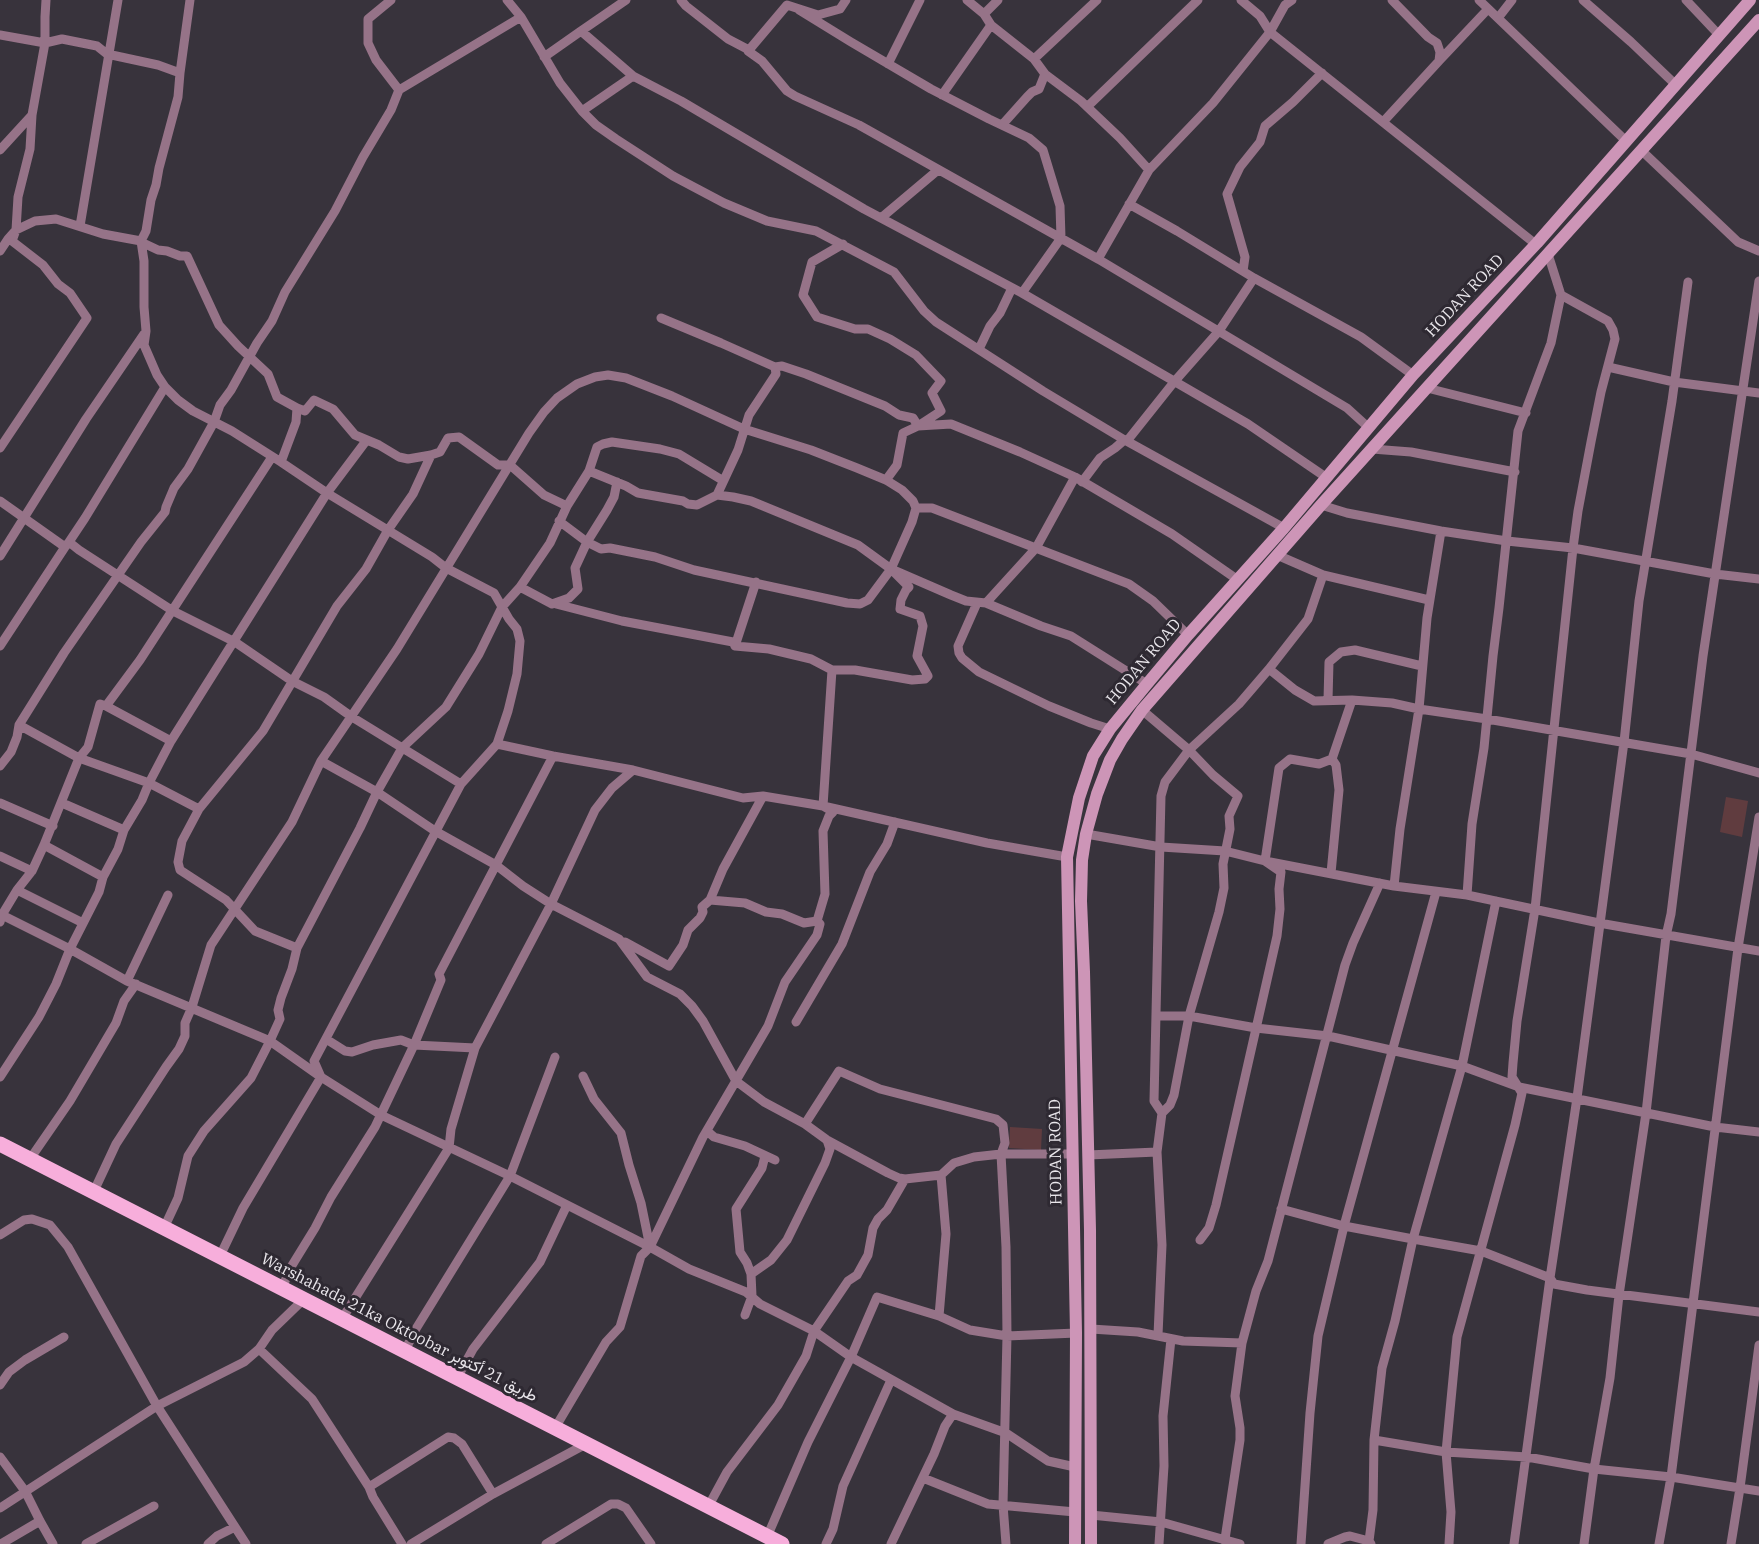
<!DOCTYPE html>
<html>
<head>
<meta charset="utf-8">
<style>
	body { margin:0 }
	canvas { display:block; background:#38333c }
</style>
</head>
<body>
<canvas width="1759" height="1544"></canvas>
<script>
const ctx = document.querySelector('canvas').getContext('2d');
ctx.lineJoin = 'round';
function fill(path, color) {
  ctx.fillStyle = color;
  ctx.fill(path, 'evenodd');
}
function poly(rows) {
  const path = new Path2D();
  for (const r of rows) {
    path.moveTo(r[0], r[1]);
    for (let i = 2; i < r.length; i += 2) path.lineTo(r[i], r[i + 1]);
  }
  return path;
}
function stroke(path, color, width, dash) {
  ctx.strokeStyle = color;
  ctx.lineWidth = width;
  ctx.lineCap = dash ? 'butt' : 'round';
  ctx.setLineDash(dash || []);
  ctx.stroke(path);
}
function write(font, color, halo, rows, align = 'center') {
  ctx.font = font + ' "IBM Plex Serif",Vazirmatn,serif';
  ctx.lineWidth = 6;
  ctx.setLineDash([]);
  ctx.textBaseline = 'middle';
  ctx.strokeStyle = halo;
  ctx.fillStyle = color;
  for (const [text, x, y, turn = 0] of rows) {
    ctx.save();
    ctx.translate(x, y);
    ctx.rotate((+turn || 0) * Math.PI / 180);
    ctx.textAlign = isNaN(turn) ? turn : align;
    if (halo) ctx.strokeText(text, 0, 0);
    ctx.fillText(text, 0, 0);
    ctx.restore();
  }
}
fill(poly([
	[1726,797,1748,801,1742,837,1720,832],
	[1010,1127,1042,1129,1041,1150,1009,1148]
]), '#603c3f');
stroke(poly([
	[46,0,45,17,45,43,62,39,97,46,107,54,158,65,180,73,178,97,159,168,156,185,151,200,146,231,141,241,144,261,144,307,146,331,144,345,157,375,165,387,178,400,193,411,232,431,281,462],
	[507,0,521,17,560,83,582,111,596,125,616,139,673,176,724,203,767,221,816,231,894,272,924,311,936,322,1043,391,1123,439,1284,528],
	[681,0,686,6,728,39,749,50,748,51,762,61,787,91,795,96,859,125,1098,259,1347,408,1369,428],
	[967,0,984,14,991,25,1034,59,1045,74,1081,101,1120,138,1149,170,1098,259],
	[1241,0,1260,16,1270,32,1533,242,1537,243],
	[1479,0,1626,141],
	[1583,0,1631,42,1676,85],
	[1686,0,1719,35],
	[799,10,851,42,931,89,989,119,1029,138,1043,150,1060,206,1061,238,1022,293],
	[984,14,998,0],
	[1498,18,1512,0],
	[581,31,626,0],
	[0,35,45,43,32,115,30,149,18,197,16,230,12,241,43,265,58,284,70,293,87,318,0,448],
	[749,50,787,5,818,15,840,9,846,0],
	[544,57,581,31,633,76,681,101,864,209,1022,293,1248,424,1327,478],
	[1034,59,1097,0],
	[1439,61,1488,9],
	[888,64,920,0],
	[180,73,190,0],
	[399,90,521,17],
	[942,95,991,25],
	[1087,107,1198,0],
	[582,111,633,76],
	[1383,122,1439,61,1440,52,1437,43,1428,37,1392,0],
	[1002,125,1027,97,1032,92,1039,89,1045,74],
	[0,150,32,115],
	[1642,151,1738,242,1759,251],
	[1149,170,1213,103,1270,32,1285,5,1292,0],
	[1129,204,1177,231,1254,278,1361,337,1413,375],
	[881,218,938,170],
	[80,226,118,0],
	[141,242,158,250,167,251,180,256,187,256,219,325,238,346,268,374,277,397,297,408,296,422,281,462,327,493,432,557,446,568,494,593,509,619,517,629,520,641,517,674,508,711,497,744,553,756,633,770,743,798,763,796,823,806,987,843,1067,857],
	[843,244,812,262,803,295,817,317,855,329,868,329,890,339,916,355,941,381,932,393,941,411,918,426,951,424,1020,452,1075,477,1172,534,1238,580],
	[0,251,8,239,16,230,35,221,56,219,103,234,141,241],
	[1243,271,1245,257,1227,194,1240,167,1260,142,1265,126,1293,102,1322,73],
	[661,318,721,343,775,367],
	[979,349,990,326,1000,313,1012,288],
	[1608,367,1674,382,1759,393],
	[1427,388,1526,413],
	[297,408,305,411,314,400,333,409,355,435,379,445,399,457,408,459,431,455,440,452,448,438,459,437,498,465,510,465,544,495,567,506,589,471,626,486,638,493,683,501,688,504,697,505,717,495,733,497,751,501,858,545,891,569,951,595,966,601,986,603,1041,626,1071,636,1147,684],
	[1127,441,1174,382,1219,331,1254,278],
	[1372,449,1411,452,1515,472],
	[589,471,597,447,603,444,612,442,660,449,679,454,722,480],
	[1082,482,1100,458,1115,448,1122,442,1123,439],
	[717,495,738,450,749,415,776,374,775,367,782,366,806,374,885,406,899,415,913,418,918,426,903,433,897,465,886,480],
	[0,501,65,547,69,542,79,550,173,611,235,642,292,681,324,697,352,717,461,784,497,744],
	[1321,505,1347,513,1441,531,1507,541,1573,548,1715,574,1759,579],
	[916,508,932,508,1129,584,1153,601,1188,635],
	[559,521,587,542,601,549,610,548,655,557,694,570,847,603,860,604,868,600,891,569],
	[1441,531,1427,618,1419,709,1487,719,1691,754,1759,773],
	[69,542,85,518,165,387],
	[1277,555,1323,575,1429,600],
	[0,556,86,419,144,334],
	[520,587,552,604,569,598,578,589,575,568,587,542,607,510,614,497,617,482],
	[977,603,958,646,959,653,962,658,979,672,1049,706,1091,723,1110,729],
	[986,603,1036,548,1075,477],
	[556,604,622,621,733,642,735,646,756,582],
	[0,646,65,547],
	[1269,669,1308,619,1323,575],
	[1328,700,1329,662,1341,652,1355,650,1422,666],
	[106,706,171,741],
	[19,725,79,758,149,783,199,809],
	[321,761,377,792,435,831,496,865,523,886,551,904,619,939,647,977,680,994,692,1006,703,1021,736,1081,764,1102,805,1124,827,1140,888,1173,899,1178,905,1179,941,1175,954,1163,974,1157,1001,1154,1006,1247,1007,1336,1003,1505,1006,1544],
	[0,766,11,752,17,737,19,725,64,653,141,542,165,512,166,507,174,488,188,469,214,422,220,405,231,390,257,343,272,321,285,292,335,211,363,157,391,110,399,90,376,60,368,43,368,19,391,0],
	[0,803,53,826],
	[62,803,124,830],
	[1086,834,1161,847,1225,851,1265,861,1394,886,1467,895,1599,923,1759,951],
	[44,845,103,877],
	[0,856,32,871],
	[1331,873,1339,790,1336,765,1332,759,1352,700],
	[17,890,83,923],
	[1467,895,1472,824,1484,748,1493,656,1499,608,1518,431,1551,343,1561,295,1548,254],
	[710,900,723,869,763,796],
	[0,914,70,949,127,981,270,1041,321,1077,381,1115,510,1176,650,1247,689,1269,746,1292,760,1304,814,1331,851,1357,953,1414],
	[0,922,2,915,17,890,32,871,44,845,79,758,88,747,100,704,106,706,140,660,272,457],
	[625,942,669,966,683,945,688,930,700,918,703,912,702,907,710,900,745,903,766,912,782,914,804,923,817,921],
	[297,948,255,931,226,900,180,870,178,862,182,841,199,809,263,731,337,606,366,569,388,530,413,494,431,455],
	[127,981,168,895],
	[1157,1016,1189,1016,1256,1028,1328,1036,1462,1066,1519,1087,1715,1127,1759,1132],
	[796,1022,842,944,870,872,887,844,895,822],
	[326,1039,345,1051,352,1052,373,1045,401,1040,414,1045,475,1048],
	[583,1076,594,1099,621,1133,629,1165,641,1203,650,1247],
	[0,1077,39,1017,56,984,70,949,99,892,103,877,118,849,124,830,142,800,149,783,171,741,327,493,366,441],
	[1162,1113,1154,1101,1161,796,1165,782,1189,750,1239,704,1269,669,1295,690,1314,701,1352,700,1392,703,1419,709,1400,829,1394,886],
	[805,1124,839,1071,880,1089,996,1119,1003,1125,1005,1143,1001,1154,1072,1154],
	[707,1131,714,1137,745,1146,775,1160],
	[1157,1152,1162,1245,1158,1335],
	[1088,1155,1157,1152,1162,1113,1170,1105,1174,1095,1189,1016,1219,912,1224,888,1223,864,1230,829,1229,816,1238,796,1213,775,1189,750,1142,710],
	[30,1159,70,1101,116,1023,124,1001,136,984],
	[94,1191,116,1144,166,1067,179,1049,185,1036,185,1023,192,1007,211,945,292,822,321,761,397,649,529,433,544,412,557,398,577,384,595,377,608,375,626,378,672,396,744,429,811,450,857,468,886,480,902,490,913,501,916,508,912,522,891,569,909,587,906,590,901,600,900,609,920,616,923,626,917,656,928,676,925,679,912,680,855,670,832,670,811,659,769,649,735,646],
	[1281,1209,1344,1226,1413,1239,1462,1066,1496,901],
	[164,1228,178,1198,188,1156,204,1131,251,1078,270,1041,280,1019,278,1010,281,998,292,969,297,948,360,828,377,792,402,748,446,707,479,654,502,607,520,587,550,543,567,506],
	[0,1235,24,1220,32,1219,50,1225,68,1247,157,1406,246,1544],
	[1200,1240,1209,1228,1216,1205,1277,936,1280,909,1279,889,1281,872,1265,861,1279,768,1290,759,1319,764,1332,759],
	[220,1256,243,1208,321,1077,314,1061,461,784],
	[751,1274,771,1260,787,1240,825,1163,830,1149,827,1140],
	[282,1288,291,1267,315,1228,331,1197,375,1127,414,1045,441,980,439,974,553,756],
	[745,1315,752,1296,751,1274,747,1263,740,1252,736,1209,762,1168,765,1156],
	[939,1316,946,1234,941,1175],
	[342,1319,449,1148,451,1129,475,1048,551,904,595,810,612,788,633,770],
	[1091,1329,1138,1332,1183,1341,1242,1343],
	[259,1349,312,1399,369,1487],
	[405,1351,414,1332,510,1176,555,1057],
	[457,1378,473,1349,540,1262,567,1205],
	[0,1385,9,1372,25,1360,64,1337],
	[555,1428,606,1342,620,1327,641,1256,650,1247,703,1137,768,1026,785,982,817,935,820,924,817,921,825,894,823,831,829,816,833,812,823,806,832,670],
	[1374,1440,1446,1452,1527,1457,1594,1469,1671,1477,1759,1491],
	[0,1457,25,1491,40,1521,53,1544],
	[923,1478,988,1504,1075,1512],
	[708,1507,727,1472,778,1405,806,1356,814,1331,848,1281,857,1275,868,1255,873,1228,878,1219,887,1210,905,1179],
	[0,1508,157,1406,244,1362,259,1349,272,1330,304,1299],
	[1091,1515,1161,1522,1240,1544],
	[767,1537,808,1442,851,1357,877,1297,939,1316,970,1330,1007,1336,1076,1333],
	[1369,1541,1373,1510,1374,1440,1382,1368,1395,1321,1413,1239,1481,1251,1550,1278,1554,1284,1587,1290,1759,1312],
	[1,1544,40,1521],
	[86,1544,154,1506],
	[208,1544,217,1536,235,1527],
	[402,1544,373,1497,369,1487,448,1437,454,1438,462,1444,493,1494],
	[411,1544,493,1494,586,1444],
	[546,1544,611,1504,618,1504,626,1508,651,1544],
	[826,1544,833,1529,843,1486,891,1380],
	[891,1544,934,1454,945,1426,953,1414,1006,1433,1048,1461,1075,1467],
	[1159,1544,1164,1466,1163,1416,1171,1339],
	[1226,1544,1225,1539,1240,1440,1240,1428,1235,1396,1242,1343,1256,1291,1268,1261,1345,965,1353,943,1380,883],
	[1301,1544,1310,1413,1318,1336,1344,1226,1436,892],
	[1328,1544,1345,1537,1350,1536,1369,1541,1371,1544],
	[1449,1544,1451,1512,1446,1452,1457,1337,1515,1125,1522,1093,1512,1077,1513,1063,1517,1021,1535,909,1573,548,1578,511,1591,442,1601,392,1615,339,1613,330,1608,321,1561,295],
	[1514,1544,1550,1278,1577,1098,1624,742,1639,601,1672,401,1688,282],
	[1584,1544,1594,1469,1610,1378,1619,1295,1646,1113,1666,936,1671,914,1703,656,1759,281],
	[1659,1544,1671,1477,1738,948,1759,817],
	[1731,1544,1740,1488,1759,1345]
]), '#967388', 9);
stroke(poly([
	[1075,1544,1076,1333,1067,857,1079,798,1093,756,1110,729,1147,684,1188,635,1284,528,1413,375,1537,243,1750,0],
	[1091,1544,1090,1230,1084,972,1081,901,1082,860,1086,834,1097,794,1110,760,1122,739,1142,710,1321,505,1759,20]
]), '#cd95b7', 12);
stroke(poly([
	[0,1144,782,1544]
]), '#f7aedb', 15);
write('16px', '#eae7ec', '#2e2932', [
	["HODAN ROAD",1465,296,-47],
	["HODAN ROAD",1144,662,-50],
	["HODAN ROAD",1056,1152,-91],
	["Warshahada 21ka Oktoobar طريق 21 أكتوبر",399,1328,27]
]);
</script>
</body>
</html>
